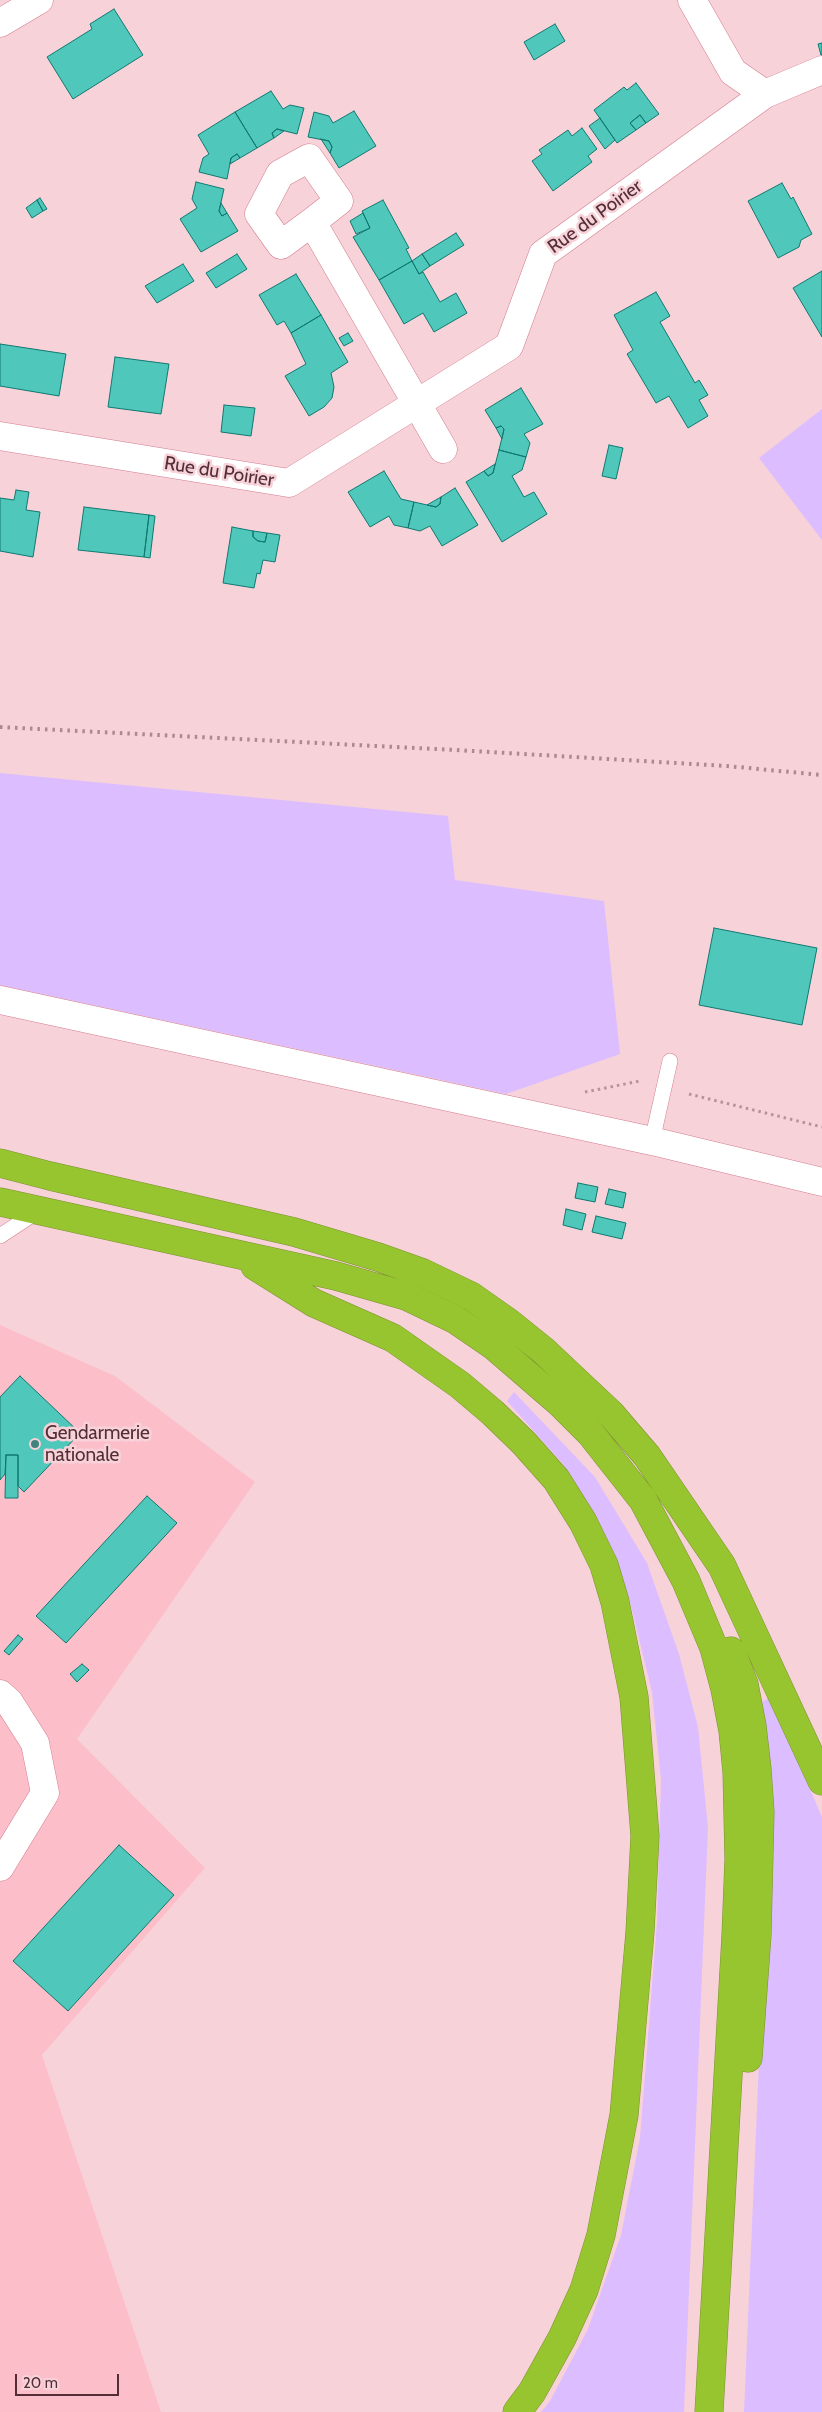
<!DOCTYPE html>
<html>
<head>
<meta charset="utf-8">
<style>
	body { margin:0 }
	#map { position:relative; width:822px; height:2412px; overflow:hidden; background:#f8d2d9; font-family:Cabin,sans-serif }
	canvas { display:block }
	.scale { position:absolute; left:15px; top:2374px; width:104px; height:22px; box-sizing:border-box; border:2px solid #532e36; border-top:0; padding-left:6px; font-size:15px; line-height:18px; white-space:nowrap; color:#532e36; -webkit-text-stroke:4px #f8d2d9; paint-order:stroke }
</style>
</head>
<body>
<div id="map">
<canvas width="822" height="2412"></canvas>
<div class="scale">20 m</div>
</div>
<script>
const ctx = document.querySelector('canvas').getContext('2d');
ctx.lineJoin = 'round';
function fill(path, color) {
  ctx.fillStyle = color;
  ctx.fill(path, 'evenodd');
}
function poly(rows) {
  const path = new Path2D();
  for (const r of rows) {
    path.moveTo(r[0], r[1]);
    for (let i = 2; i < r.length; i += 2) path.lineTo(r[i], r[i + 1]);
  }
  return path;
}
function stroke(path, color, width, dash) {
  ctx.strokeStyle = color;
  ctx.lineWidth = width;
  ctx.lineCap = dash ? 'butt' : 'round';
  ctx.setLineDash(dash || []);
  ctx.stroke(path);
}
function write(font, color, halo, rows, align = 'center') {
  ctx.font = font + ' Cabin,sans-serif';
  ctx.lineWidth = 5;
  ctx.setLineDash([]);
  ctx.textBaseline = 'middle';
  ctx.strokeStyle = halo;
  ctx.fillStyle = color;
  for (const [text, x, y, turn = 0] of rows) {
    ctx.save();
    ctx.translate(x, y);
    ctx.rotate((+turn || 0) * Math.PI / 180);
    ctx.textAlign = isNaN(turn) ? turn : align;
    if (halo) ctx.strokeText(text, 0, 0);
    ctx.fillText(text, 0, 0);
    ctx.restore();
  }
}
fill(poly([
	[0,1325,115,1376,255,1482,77,1739,205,1868,42,2055,161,2412,0,2412]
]), '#fcbfca');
fill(poly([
	[822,409,822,540,759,458],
	[0,773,448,816,455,880,604,901,620,1054,506,1094,0,985],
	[514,1392,595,1477,647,1563,679,1654,698,1727,708,1828,684,2412,541,2412,550,2401,588,2329,621,2235,640,2138,657,1922,661,1780,652,1692,629,1598,597,1526,563,1464,507,1401],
	[770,1697,822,1817,822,2412,744,2412,769,1828,759,1704]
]), '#dcbdff');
const building = poly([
	[114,9,143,55,73,99,47,57,92,29,90,24,114,9],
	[555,24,565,41,534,60,524,42,555,24],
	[822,43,822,55,821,55,818,44,822,43],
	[636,83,659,114,646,123,640,115,630,123,636,130,617,143,594,110,624,87,627,90,636,83],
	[271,91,283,109,290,105,304,108,297,134,277,129,272,133,274,138,257,148,235,112,271,91],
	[354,111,376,146,339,168,330,153,332,147,329,141,308,137,314,112,329,116,333,123,354,111],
	[235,112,257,148,240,158,237,154,231,158,227,179,199,172,203,158,209,154,198,135,235,112],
	[640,115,646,123,636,130,630,123,640,115],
	[600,118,615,140,605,149,589,126,600,118],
	[582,128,597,149,588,156,592,162,553,191,532,161,542,154,539,150,568,130,572,136,582,128],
	[277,129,284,131,274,138,272,133,277,129],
	[321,139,329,141,332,147,330,153,321,139],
	[237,154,240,158,230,164,231,158,237,154],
	[196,182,224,189,219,211,222,216,227,213,238,231,201,252,180,219,197,208,192,199,196,182],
	[782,183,791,199,793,197,812,234,801,240,799,247,778,258,748,201,782,183],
	[40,198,47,209,43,211,37,200,40,198],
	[37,200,43,211,32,218,26,208,37,200],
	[383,200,409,248,406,249,412,261,379,280,353,237,370,228,362,211,383,200],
	[221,203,227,213,222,216,219,211,221,203],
	[363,213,370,228,356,234,350,221,363,213],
	[456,233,464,245,430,266,422,254,456,233],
	[237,254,247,269,216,288,206,273,237,254],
	[422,254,430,266,419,274,412,261,422,254],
	[412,261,419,274,423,272,440,302,456,293,467,313,434,332,423,313,404,324,379,280,412,261],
	[183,264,194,281,157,303,145,286,183,264],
	[822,271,822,337,793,288,822,271],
	[296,274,321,315,291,333,284,321,277,325,259,295,296,274],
	[656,292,670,316,660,322,695,383,699,380,708,395,699,400,708,416,688,428,669,396,656,403,627,354,633,350,614,315,656,292],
	[321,315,348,362,331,373,334,387,332,398,324,407,309,416,285,376,306,364,291,333,321,315],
	[348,333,353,341,344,346,339,338,348,333],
	[0,344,66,354,59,396,0,386,0,344],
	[115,357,169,364,161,414,108,407,115,357],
	[521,388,543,424,524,434,530,443,526,457,499,450,504,429,501,426,496,428,485,410,521,388],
	[224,405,255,408,251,436,221,432,224,405],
	[501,426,504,429,502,439,496,428,501,426],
	[609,445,623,448,616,479,602,476,609,445],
	[499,450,526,457,522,470,512,476,524,497,534,492,547,514,502,542,466,482,484,471,488,476,493,473,499,450],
	[495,464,493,473,488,476,484,471,495,464],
	[384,471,401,499,414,502,408,528,394,525,389,516,370,527,348,492,384,471],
	[455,488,478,525,442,546,430,526,420,531,408,528,414,502,436,507,440,504,441,497,455,488],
	[16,490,29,492,26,510,40,512,33,557,0,551,0,498,14,500,16,490],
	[441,497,440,504,436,507,427,505,441,497],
	[84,507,149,515,144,557,78,550,84,507],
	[149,515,155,516,150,558,144,557,149,515],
	[232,527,253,531,253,537,258,541,265,542,267,533,280,535,275,562,263,560,260,574,257,573,254,588,223,583,232,527],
	[253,531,267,533,265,542,258,541,253,537,253,531],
	[714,928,817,948,802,1025,699,1005,714,928],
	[578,1183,598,1187,595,1202,575,1198,578,1183],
	[609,1189,626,1193,623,1208,605,1204,609,1189],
	[566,1209,586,1214,582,1230,563,1225,566,1209],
	[596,1216,626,1223,622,1239,592,1232,596,1216],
	[20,1376,80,1433,24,1492,18,1486,18,1455,6,1455,5,1474,0,1480,0,1397,20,1376],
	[6,1455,18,1455,18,1498,5,1498,6,1455],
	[147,1496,177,1523,66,1643,36,1616,147,1496],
	[18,1635,23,1639,9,1655,4,1651,18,1635],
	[82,1664,89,1670,77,1682,70,1674,82,1664],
	[119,1845,174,1895,68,2011,13,1961,119,1845]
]);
fill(building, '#50c7bb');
stroke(building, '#0f7970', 1);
const lane = poly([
	[652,1141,670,1061],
	[0,1236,38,1211]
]);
const street = poly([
	[692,0,733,72,765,94,822,70],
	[0,23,39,0],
	[312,222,281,245,259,214,280,174,309,158,339,201,312,222,443,449],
	[0,436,289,483,509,346,543,254,765,94],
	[0,1000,652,1141,822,1182],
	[0,1694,9,1702,35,1743,45,1793,0,1867]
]);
const highway = poly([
	[0,1163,50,1176,294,1232,378,1257,423,1273,471,1296,508,1322,544,1351,611,1414,647,1456,722,1566,822,1781],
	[0,1202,336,1276,406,1296,456,1320,494,1346,560,1403,591,1434,643,1500,686,1581,714,1648,725,1689,733,1731,737,1772,739,1859,736,1935,709,2412],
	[255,1266,314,1303,393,1338,460,1385,493,1413,524,1443,556,1479,583,1522,604,1565,615,1602,634,1697,645,1836,640,1932,624,2115,601,2235,584,2290,562,2338,532,2392,517,2412],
	[731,1651,744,1684,752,1726,757,1769,760,1812,757,1935,748,2058]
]);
stroke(lane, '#d37c8f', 16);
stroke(street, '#d37c8f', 29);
stroke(highway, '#7f9032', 29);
stroke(poly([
	[585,1092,640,1081],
	[689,1094,822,1127]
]), '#b8929a', 3, [2.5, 4]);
stroke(lane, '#fff', 15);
stroke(street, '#fff', 28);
stroke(highway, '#96c530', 28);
stroke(poly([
	[0,727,456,750,727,766,822,775]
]), '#ae888f', 4, [2.5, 5]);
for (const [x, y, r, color] of [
	[35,1444,5,"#3e847d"]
]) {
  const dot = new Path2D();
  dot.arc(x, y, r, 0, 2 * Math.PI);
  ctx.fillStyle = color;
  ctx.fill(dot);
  stroke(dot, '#f8d2d9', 2);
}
write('19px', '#532e36', '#f8d2d9', [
	["Rue du Poirier",595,217,-36],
	["Rue du Poirier",219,472,9]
]);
write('19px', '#532e36', '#f8d2d9', [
	["Gendarmerie",45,1433],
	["nationale",45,1455]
], 'left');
</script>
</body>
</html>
